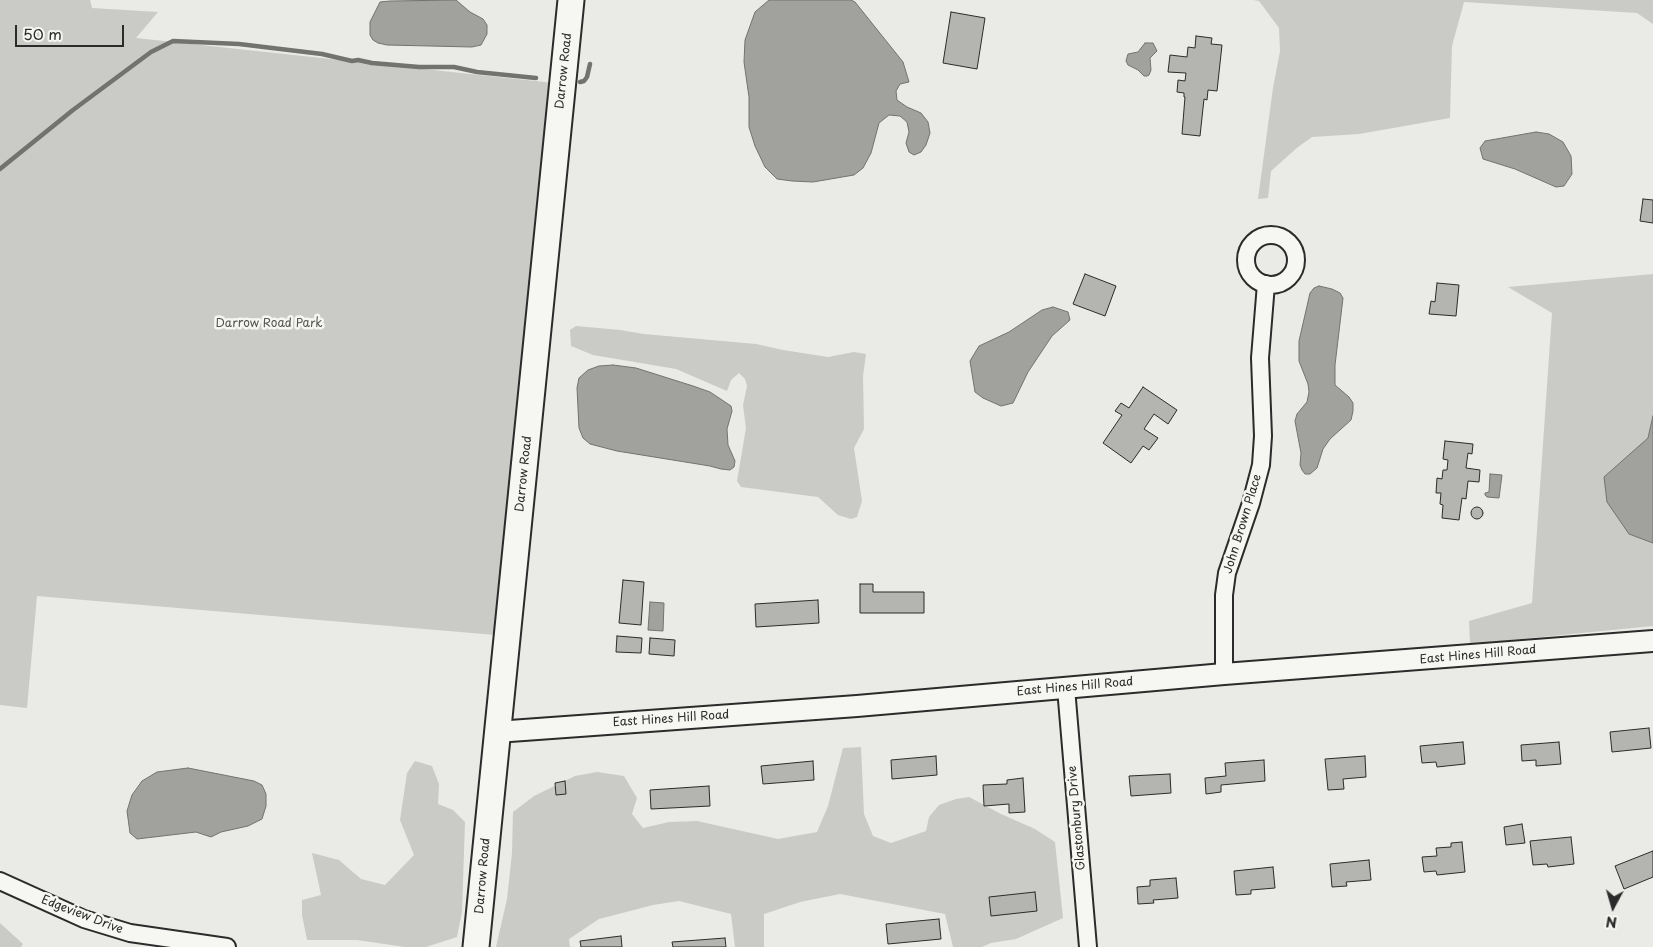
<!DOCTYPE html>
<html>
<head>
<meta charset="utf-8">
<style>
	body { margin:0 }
	#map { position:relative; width:1653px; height:947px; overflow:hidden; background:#eaeae6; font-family:"Playpen Sans",sans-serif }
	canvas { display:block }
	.north { position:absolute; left:1588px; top:882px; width:50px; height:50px; -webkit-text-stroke:4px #f6f6f2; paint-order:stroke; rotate:186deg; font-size:14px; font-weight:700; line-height:20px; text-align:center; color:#2b2b2b }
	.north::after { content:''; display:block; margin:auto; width:18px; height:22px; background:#2b2b2b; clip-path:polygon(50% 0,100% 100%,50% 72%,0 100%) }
	.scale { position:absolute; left:15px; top:25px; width:109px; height:22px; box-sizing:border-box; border:2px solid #2b2b2b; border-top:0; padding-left:6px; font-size:15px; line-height:18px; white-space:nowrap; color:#2b2b2b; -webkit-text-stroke:4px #f6f6f2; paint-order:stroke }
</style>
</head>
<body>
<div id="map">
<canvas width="1653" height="947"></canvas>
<div class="north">N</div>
<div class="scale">50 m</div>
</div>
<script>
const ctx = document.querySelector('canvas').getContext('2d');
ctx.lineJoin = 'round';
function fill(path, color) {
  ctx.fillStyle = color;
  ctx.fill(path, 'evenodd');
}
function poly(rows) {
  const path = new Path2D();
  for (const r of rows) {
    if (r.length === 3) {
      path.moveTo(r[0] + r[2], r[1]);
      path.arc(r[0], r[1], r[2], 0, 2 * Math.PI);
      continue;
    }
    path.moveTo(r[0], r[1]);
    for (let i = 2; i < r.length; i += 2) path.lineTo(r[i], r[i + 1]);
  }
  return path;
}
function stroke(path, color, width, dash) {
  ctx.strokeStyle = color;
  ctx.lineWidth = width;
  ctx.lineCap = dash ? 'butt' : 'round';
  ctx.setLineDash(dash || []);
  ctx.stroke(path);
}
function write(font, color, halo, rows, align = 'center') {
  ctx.font = font + ' "Playpen Sans",sans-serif';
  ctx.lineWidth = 5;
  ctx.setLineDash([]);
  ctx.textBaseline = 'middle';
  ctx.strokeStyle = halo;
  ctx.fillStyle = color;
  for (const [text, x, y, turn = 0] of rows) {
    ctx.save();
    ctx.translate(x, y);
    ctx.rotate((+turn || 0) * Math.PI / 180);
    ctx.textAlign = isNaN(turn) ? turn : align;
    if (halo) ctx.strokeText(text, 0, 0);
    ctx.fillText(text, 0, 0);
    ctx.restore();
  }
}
fill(poly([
	[0,0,90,0,92,8,158,12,136,38,563,84,507,636,37,596,27,708,0,705],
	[1253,0,1653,0,1653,24,1637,13,1464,2,1452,46,1450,118,1359,134,1312,137,1298,147,1271,171,1268,198,1258,199,1273,88,1280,51,1279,28,1259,1],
	[1653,274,1653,626,1470,644,1469,621,1532,603,1552,313,1508,287],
	[576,326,620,330,644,334,756,344,783,350,828,357,854,352,866,354,863,376,864,429,854,448,862,501,857,517,851,519,838,515,818,497,741,487,737,481,746,428,743,405,747,386,745,379,739,373,731,380,727,391,676,369,593,355,571,346,570,330],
	[861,747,864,814,873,836,891,843,926,831,929,817,939,805,956,799,969,797,1001,814,1035,829,1055,842,1063,918,1016,939,991,943,982,947,953,947,945,914,840,894,800,902,764,914,764,947,735,947,731,914,679,901,653,905,599,919,569,939,570,947,496,947,507,899,512,853,513,812,534,796,575,776,597,772,624,776,637,798,632,814,643,828,669,822,697,821,778,839,817,832,828,806,843,748],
	[415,761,432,766,439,784,438,804,453,810,465,822,462,912,457,937,426,947,405,947,357,940,307,940,302,915,302,900,321,895,312,853,339,860,361,879,385,885,414,855,400,820,407,773],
	[0,923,23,944,21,947,0,947]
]), '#cacac7');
const water = poly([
	[456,0,470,12,483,19,487,25,487,34,481,45,472,47,387,45,378,43,373,40,370,35,370,22,380,2,390,1,456,0],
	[769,0,851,0,855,2,903,62,909,82,900,84,896,91,897,100,907,107,921,113,928,122,930,133,926,145,921,152,914,155,909,152,906,143,909,132,907,122,900,116,889,115,879,123,871,153,863,168,854,175,813,182,792,181,777,179,765,167,755,146,749,127,749,97,744,62,745,40,755,12,769,0],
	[1145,43,1153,43,1157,51,1150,58,1151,70,1149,75,1147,76,1144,76,1138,70,1128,65,1126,61,1128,54,1138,52,1145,43],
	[1536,132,1549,134,1563,142,1571,156,1572,174,1564,186,1556,187,1515,169,1483,159,1480,148,1485,141,1536,132],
	[1319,286,1332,289,1340,293,1343,298,1335,365,1335,385,1349,397,1353,403,1353,411,1351,420,1330,439,1323,449,1317,468,1310,474,1305,474,1302,470,1300,465,1301,453,1295,421,1297,414,1307,402,1309,392,1308,384,1299,361,1299,341,1310,293,1314,288,1319,286],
	[1053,307,1068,312,1070,320,1052,336,1028,372,1013,403,1001,406,983,398,975,392,970,361,979,346,1009,332,1042,310,1053,307],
	[613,365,636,368,693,386,710,392,731,406,732,411,727,429,728,445,735,461,734,467,730,470,721,469,710,466,617,451,590,444,583,438,579,428,577,388,579,378,588,370,599,366,613,365],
	[1653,416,1653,543,1629,534,1607,502,1604,477,1648,438,1653,416],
	[1490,474,1502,475,1499,498,1487,497,1485,495,1485,493,1489,492,1490,474],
	[650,602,664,603,663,631,648,630,650,602],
	[188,768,254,781,262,785,266,794,266,806,262,819,248,826,221,832,211,837,196,832,137,839,130,833,127,811,132,795,142,781,157,772,188,768]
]);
fill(water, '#a1a19e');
stroke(water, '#727270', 1);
stroke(poly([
	[580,82,584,81,587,77,590,64],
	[0,169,73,110,151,52,173,41,239,44,322,54,352,61,358,60,372,63,419,67,454,67,477,72,536,78]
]), '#727270', 4.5);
const building = poly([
	[951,12,985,18,977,69,943,63,951,12],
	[1196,36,1212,38,1211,44,1222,45,1217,91,1208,90,1207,100,1204,99,1200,136,1182,134,1185,97,1184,97,1184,93,1177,92,1178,80,1185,81,1186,73,1168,72,1170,55,1187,57,1188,47,1195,48,1196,36],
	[1643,199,1653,200,1653,223,1640,221,1643,199],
	[1085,274,1116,286,1105,316,1073,304,1085,274],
	[1437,283,1459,285,1456,316,1429,314,1431,301,1435,302,1437,283],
	[1143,387,1177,410,1168,424,1154,414,1144,429,1158,438,1149,450,1143,446,1131,463,1103,443,1122,415,1115,411,1121,403,1129,408,1143,387],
	[1445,441,1473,444,1472,454,1468,453,1466,468,1480,470,1479,482,1468,481,1466,499,1462,498,1459,520,1442,518,1443,505,1440,504,1441,493,1436,493,1437,478,1442,479,1443,470,1447,470,1448,460,1443,459,1445,441],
	[1477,513,6],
	[623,580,644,582,641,625,619,623,623,580],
	[860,584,873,584,873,592,924,592,924,613,860,613,860,584],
	[818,600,819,623,756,627,755,604,818,600],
	[617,636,642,638,641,653,616,652,617,636],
	[650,638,675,640,674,656,649,654,650,638],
	[1649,728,1651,748,1612,752,1610,732,1649,728],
	[1463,742,1465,764,1437,767,1436,762,1422,763,1420,746,1463,742],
	[1559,742,1561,764,1536,766,1536,760,1522,761,1521,745,1559,742],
	[936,756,937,775,892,779,891,760,936,756],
	[1365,756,1366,777,1343,779,1344,789,1328,790,1325,759,1365,756],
	[1264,760,1265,781,1221,785,1221,792,1206,794,1205,778,1226,776,1225,763,1264,760],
	[813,761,814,780,763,784,761,766,813,761],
	[1170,774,1171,793,1131,796,1129,776,1170,774],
	[1023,778,1025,812,1009,813,1009,804,984,806,983,785,1007,784,1007,780,1023,778],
	[565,781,566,794,556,795,555,783,565,781],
	[709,786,710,806,651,809,650,790,709,786],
	[1522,824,1525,843,1506,845,1504,827,1522,824],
	[1571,837,1574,864,1548,867,1547,864,1533,865,1530,841,1571,837],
	[1462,842,1465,872,1437,875,1436,871,1424,872,1422,857,1437,856,1436,848,1451,847,1451,843,1462,842],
	[1653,851,1653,877,1624,889,1615,866,1653,851],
	[1369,860,1371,880,1346,882,1347,886,1332,887,1330,864,1369,860],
	[1273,867,1275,888,1251,890,1251,894,1236,895,1234,871,1273,867],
	[1176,878,1178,898,1153,900,1154,903,1138,904,1137,887,1150,886,1150,880,1176,878],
	[1035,892,1037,911,991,916,989,897,1035,892],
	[939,919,941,939,888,944,886,924,939,919],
	[621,936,622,947,581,947,580,941,621,936],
	[725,938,726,947,673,947,672,942,725,938]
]);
fill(building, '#b4b4b1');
stroke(building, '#2b2b2b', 1);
const minor = poly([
	[1271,260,25],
	[1224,674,1224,595,1227,573,1251,503,1261,465,1263,436,1260,358,1266,284],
	[1066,688,1088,947],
	[0,881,84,919,130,933,227,947]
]);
const tertiary = poly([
	[496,732,857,706,1224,674,1653,641]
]);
const primary = poly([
	[476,947,571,0]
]);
stroke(minor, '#2b2b2b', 20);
stroke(tertiary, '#2b2b2b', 24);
stroke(primary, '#2b2b2b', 29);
stroke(minor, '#f6f6f2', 16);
stroke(tertiary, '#f6f6f2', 20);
stroke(primary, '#f6f6f2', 25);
write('12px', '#2b2b2b', '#f6f6f2', [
	["Darrow Road",564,71,-84],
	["Darrow Road",524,474,-84],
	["John Brown Place",1243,524,-73],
	["East Hines Hill Road",1478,655,-5],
	["East Hines Hill Road",1075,687,-5],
	["East Hines Hill Road",671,719,-4],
	["Glastonbury Drive",1077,818,-95],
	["Darrow Road",483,876,-85],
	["Edgeview Drive",82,915,21]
]);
write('12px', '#535352', '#f6f6f2', [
	["Darrow Road Park",269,324]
]);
</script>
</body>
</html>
